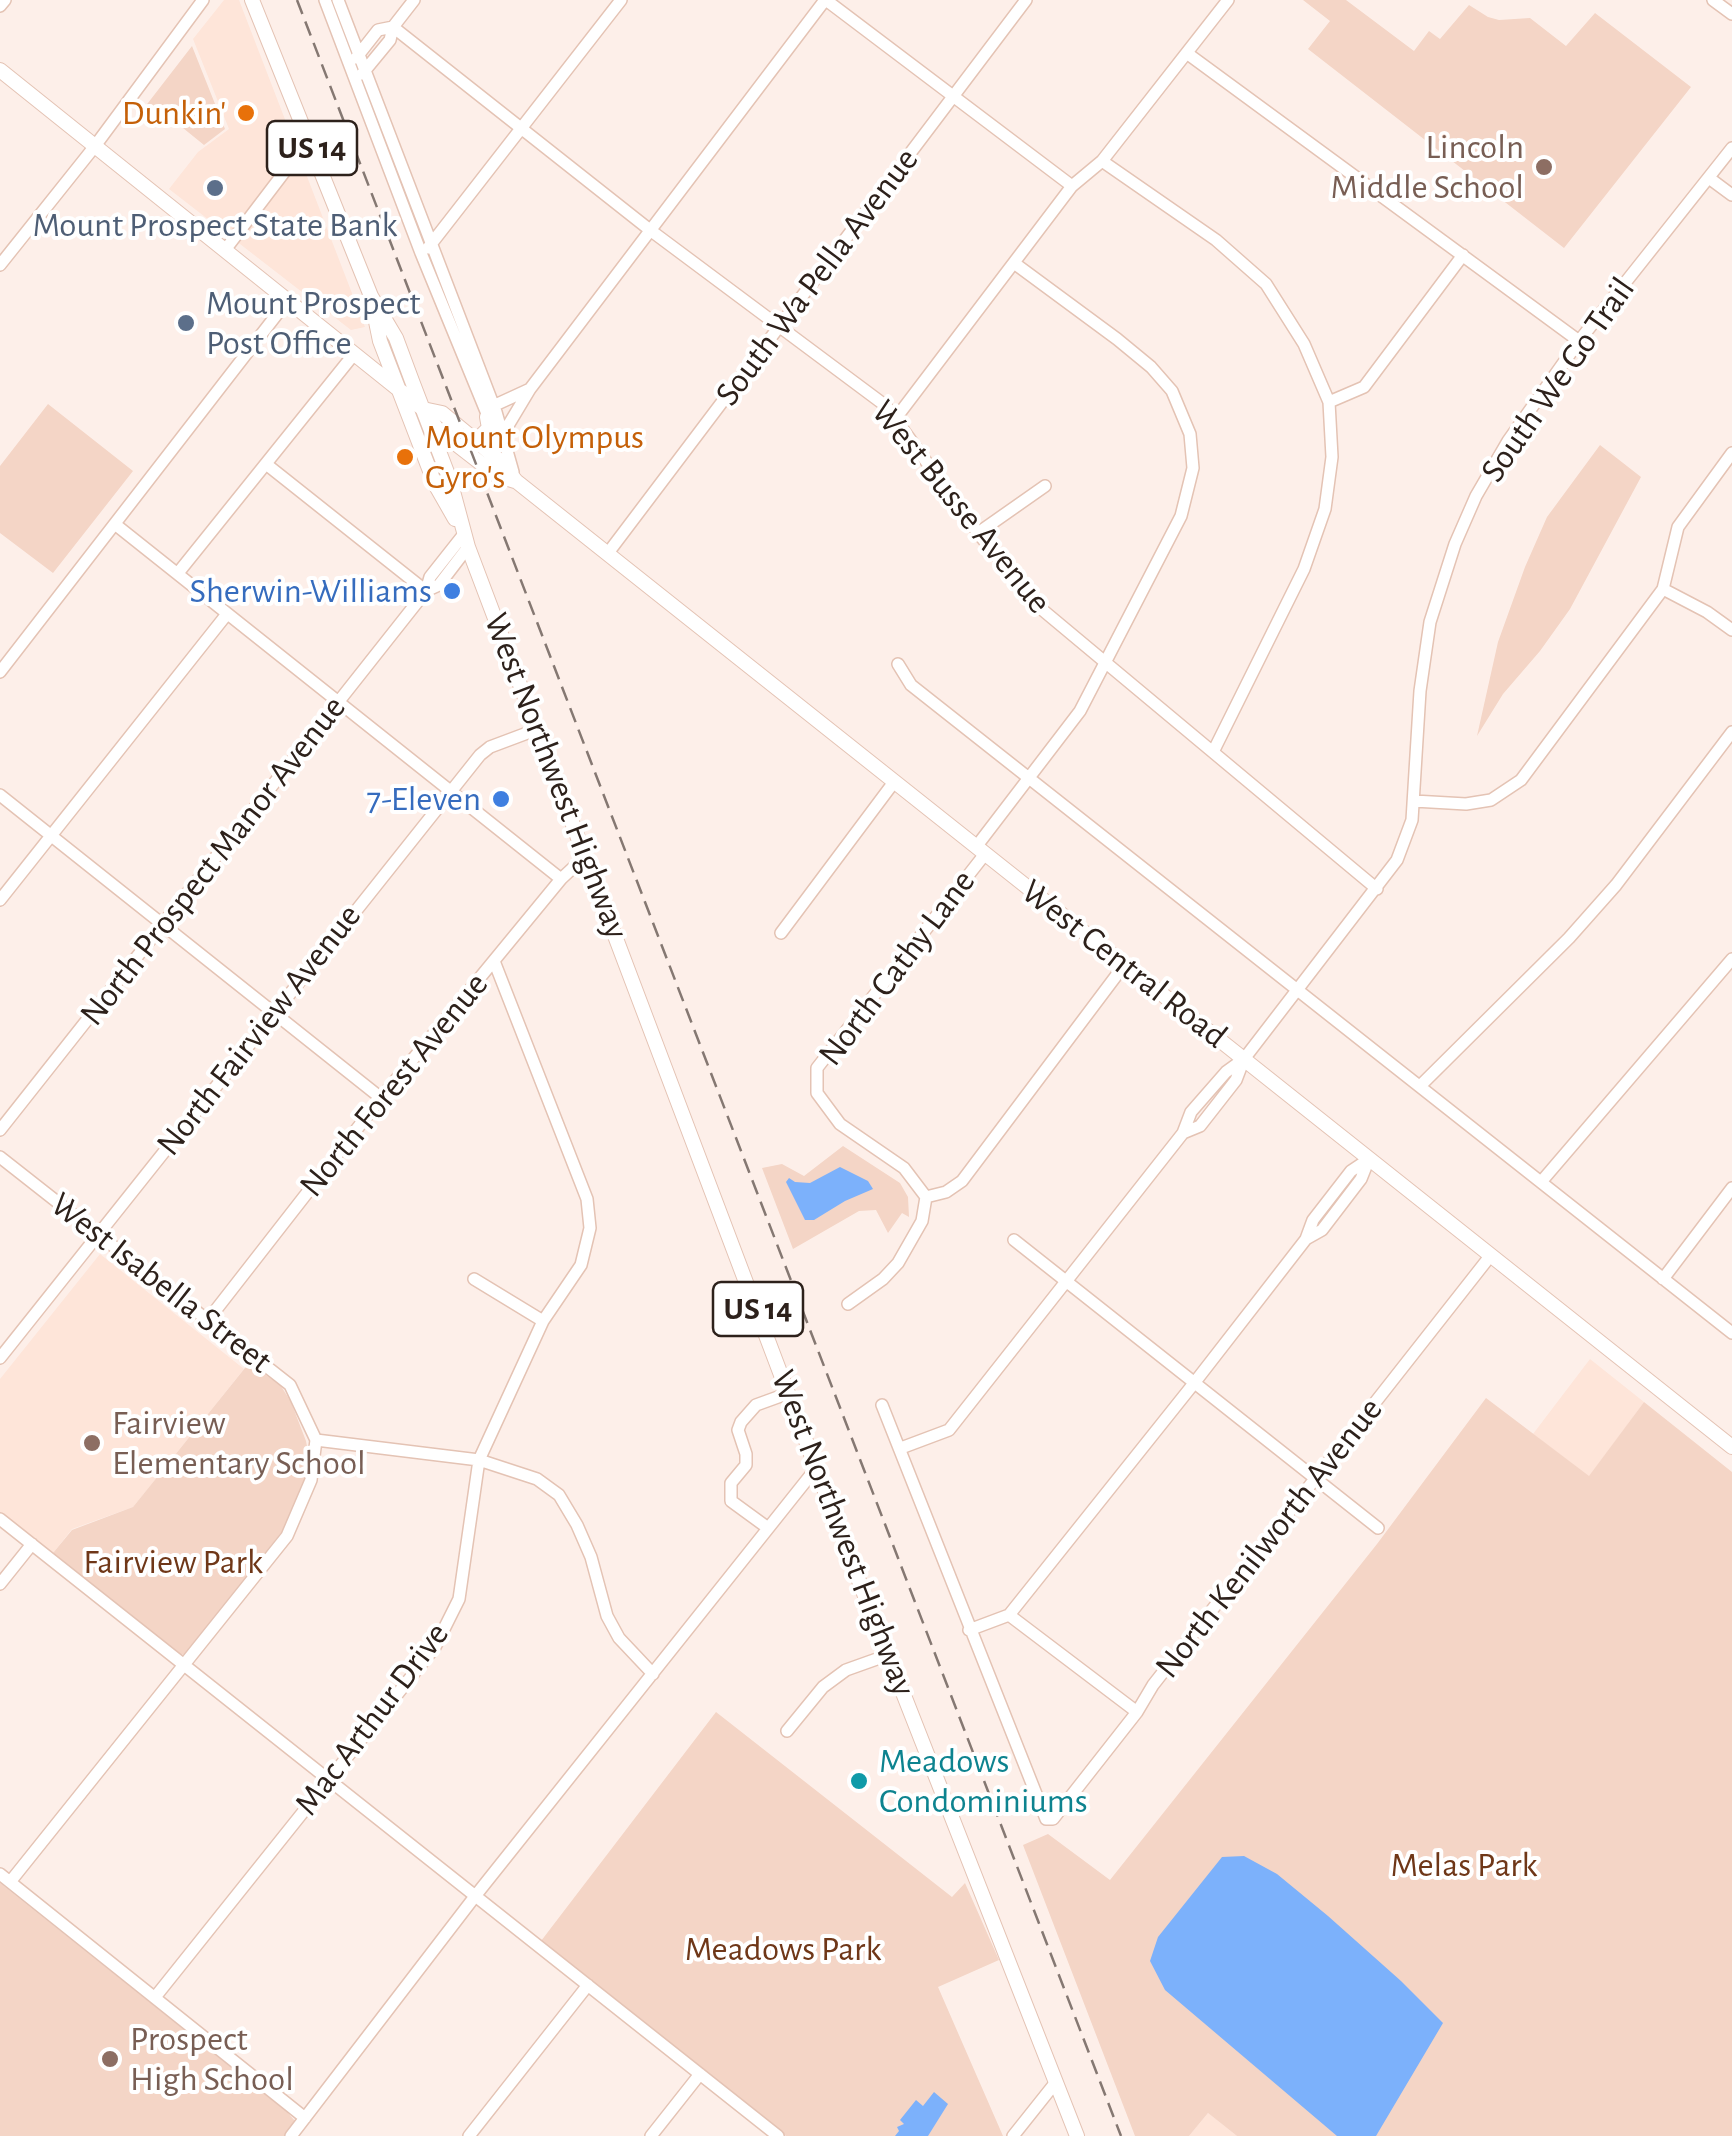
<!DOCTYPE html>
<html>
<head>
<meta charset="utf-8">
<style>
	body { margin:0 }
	canvas { display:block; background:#fdefe9 }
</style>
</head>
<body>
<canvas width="1732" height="2136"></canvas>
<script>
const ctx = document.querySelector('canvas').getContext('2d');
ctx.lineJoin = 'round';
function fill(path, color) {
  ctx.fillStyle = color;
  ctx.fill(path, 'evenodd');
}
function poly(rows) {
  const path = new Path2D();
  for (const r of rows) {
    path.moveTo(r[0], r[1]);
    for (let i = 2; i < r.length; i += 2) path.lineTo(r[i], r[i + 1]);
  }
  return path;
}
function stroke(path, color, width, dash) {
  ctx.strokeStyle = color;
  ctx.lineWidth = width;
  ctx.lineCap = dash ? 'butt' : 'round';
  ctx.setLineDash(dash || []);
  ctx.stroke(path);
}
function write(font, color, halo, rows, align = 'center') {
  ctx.font = font + ' "Alegreya Sans",sans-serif';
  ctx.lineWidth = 8;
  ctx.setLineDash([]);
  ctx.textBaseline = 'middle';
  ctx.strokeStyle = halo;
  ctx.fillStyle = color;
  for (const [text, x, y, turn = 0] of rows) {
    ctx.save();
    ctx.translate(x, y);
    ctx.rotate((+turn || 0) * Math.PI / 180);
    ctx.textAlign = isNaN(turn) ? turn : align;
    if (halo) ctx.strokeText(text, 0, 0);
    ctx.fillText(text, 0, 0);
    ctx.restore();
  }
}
fill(poly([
	[224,0,239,0,365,327,351,330,169,189,198,152,229,129,193,39],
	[100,1254,244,1369,133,1507,72,1529,53,1553,0,1512,0,1379],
	[1590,1359,1644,1402,1589,1477,1533,1434],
	[1208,2113,1237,2136,1189,2136]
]), '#fee5d9');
fill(poly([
	[1303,0,1346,0,1414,51,1429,31,1440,39,1469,5,1488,17,1499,20,1530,18,1566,46,1595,13,1691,87,1564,248,1308,49,1330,21],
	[192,46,225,129,204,145,162,111,152,122,141,112],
	[48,404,133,471,53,573,0,533,0,466],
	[1600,445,1641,477,1570,609,1540,651,1503,694,1477,736,1498,642,1525,567,1547,517],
	[843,1146,900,1183,908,1197,909,1217,902,1213,888,1233,876,1210,859,1211,793,1249,762,1168,782,1164,804,1176],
	[249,1363,281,1386,291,1402,306,1441,309,1457,306,1478,291,1520,186,1654,180,1655,53,1553,72,1530,133,1507],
	[1486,1398,1589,1476,1644,1402,1732,1472,1732,2136,1237,2136,1208,2113,1189,2136,1135,2136,1023,1845,1048,1834,1110,1880,1377,1544],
	[716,1712,952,1897,965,1883,999,1960,938,1987,1003,2136,786,2136,541,1941],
	[0,1883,287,2112,295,2121,288,2136,0,2136]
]), '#f4d5c6');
fill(poly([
	[840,1167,868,1181,873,1189,845,1201,814,1220,805,1220,786,1182,789,1178,795,1182,810,1183],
	[1244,1856,1277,1874,1328,1916,1401,1981,1443,2023,1376,2136,1337,2136,1165,1990,1150,1961,1158,1937,1222,1857],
	[934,2092,948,2104,928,2136,895,2136,899,2131,897,2127,904,2124,900,2120,916,2100,923,2106]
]), '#7cb1fb');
const minor = poly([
	[325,0,421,253,490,421],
	[338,0,496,412,513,472],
	[826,0,1072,186],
	[1713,0,1732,14],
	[0,6,5,0],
	[393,27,650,230,886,406,978,533,1039,607,1377,889],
	[1188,54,1579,341],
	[356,58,378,30,393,27],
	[362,74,390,40,393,27,414,0],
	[1102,161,1216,240,1266,284,1304,344,1329,402,1332,457,1325,509,1304,569,1213,752],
	[1709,178,1732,195],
	[428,248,621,0],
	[225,250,295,158,312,148],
	[0,265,95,146,203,0],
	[1329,402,1364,387,1463,255],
	[493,406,530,389],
	[896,418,1072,186,1102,161,1228,0],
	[499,432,509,424,530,389,825,0],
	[266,464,426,591],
	[116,525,561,879],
	[978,533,1045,486],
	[608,553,1026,0],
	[178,573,354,354],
	[1663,589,1707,612,1732,630],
	[426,591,430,577,464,534],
	[898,664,911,685,1732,1333],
	[0,672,288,300],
	[0,795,381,1098],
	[1414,801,1466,804,1491,800,1521,780,1663,589,1678,527,1732,453],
	[976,847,1080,711,1181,516,1193,468,1190,434,1172,391,1151,367,1117,339,1014,263],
	[0,900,227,614],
	[781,933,894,782],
	[1420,1086,1569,938,1616,885,1732,732],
	[0,1130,426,591,439,585,468,547],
	[1183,1133,1200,1126,1236,1080,1244,1059,1397,860,1412,820,1420,691,1430,622,1455,544,1476,496,1508,441,1579,341,1732,148],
	[0,1157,290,1385,316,1440,479,1460,537,1479,559,1495,577,1525,591,1557,607,1616,619,1638,653,1674],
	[1541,1182,1732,959],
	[926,1197,946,1192,962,1181,1125,964],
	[1306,1239,1322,1230,1361,1179,1369,1159],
	[1014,1240,1378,1528],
	[474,1279,543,1321],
	[1663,1279,1732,1188],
	[848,1304,883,1279,898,1263,922,1221,926,1197,904,1168,840,1124,817,1093,817,1068,985,854],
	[208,1320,381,1098,561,879,576,865,588,860],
	[0,1358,480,755,490,747,538,729],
	[882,1405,1046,1819,1053,1819,1137,1712,1153,1685,1491,1255],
	[901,1448,949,1430,1183,1133,1191,1112,1226,1072,1244,1059],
	[0,1519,778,2136],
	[768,1528,731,1501,731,1483,746,1465,746,1454,738,1430,741,1422,756,1405,789,1393],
	[0,1584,32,1544],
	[1009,1615,1137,1712],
	[969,1630,1009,1615,1195,1382,1306,1239,1313,1220,1351,1171,1369,1159],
	[787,1731,823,1687,846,1670,888,1655],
	[0,1874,305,2118],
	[10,1882,287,1536,311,1480,316,1440],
	[156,1996,435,1647,459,1599,479,1460,543,1321,581,1265,590,1228,587,1199,494,961],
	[291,2136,476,1895,817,1467],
	[469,2136,588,1985],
	[651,2136,700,2074],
	[1013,2136,1056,2082]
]);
const major = poly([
	[252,0,371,296,396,338,412,381,450,480,468,547,854,1568,1077,2136],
	[0,70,423,409,438,430,496,475,515,481],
	[373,307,380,341,435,484,455,519],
	[423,409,442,413,476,441,499,460,516,481,1732,1447],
	[476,441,489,428,487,417]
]);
stroke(minor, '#e4c3b4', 14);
stroke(major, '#e4c3b4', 16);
stroke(minor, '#fff', 11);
stroke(major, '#fff', 14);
stroke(poly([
	[297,0,1121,2136]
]), '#857872', 2.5, [15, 8]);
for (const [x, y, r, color] of [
	[246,113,10,"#e8710a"],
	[1544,167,10,"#8d6e63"],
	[215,188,10,"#5c6f8a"],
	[186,323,10,"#5c6f8a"],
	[405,457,10,"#e8710a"],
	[452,591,10,"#3f7fe0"],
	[501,799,10,"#3f7fe0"],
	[92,1443,10,"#8d6e63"],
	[859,1781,10,"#0f9aa8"],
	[110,2059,10,"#8d6e63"]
]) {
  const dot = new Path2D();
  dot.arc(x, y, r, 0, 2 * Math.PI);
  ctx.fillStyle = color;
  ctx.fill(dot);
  stroke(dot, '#fff', 4);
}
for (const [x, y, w] of [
	[312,148,90],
	[758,1309,90]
]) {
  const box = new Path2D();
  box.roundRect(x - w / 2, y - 27, w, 54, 8);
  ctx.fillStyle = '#fff';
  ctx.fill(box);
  stroke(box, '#2d211b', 2.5);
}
write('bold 32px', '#2d211b', null, [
	["US 14",312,148],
	["US 14",758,1309]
]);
write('35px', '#c56008', '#fff', [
	["Dunkin'",226,113],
	["Mount Olympus",425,437,"left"],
	["Gyro's",425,477,"left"]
], 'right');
write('35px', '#785e54', '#fff', [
	["Lincoln",1524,147,"right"],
	["Middle School",1524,187,"right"],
	["Fairview",112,1423],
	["Elementary School",112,1463],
	["Prospect",130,2039],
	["High School",130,2079]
], 'left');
write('35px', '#4e5e75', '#fff', [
	["Mount Prospect State Bank",215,225],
	["Mount Prospect",206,303,"left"],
	["Post Office",206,343,"left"]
]);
write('35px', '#2d211b', '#fff', [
	["South Wa Pella Avenue",817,277,-53],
	["South We Go Trail",1558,380,-55],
	["West Busse Avenue",961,507,51],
	["West Northwest Highway",556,776,69],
	["North Prospect Manor Avenue",213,861,-52],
	["West Central Road",1124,964,38],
	["North Cathy Lane",897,968,-53],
	["North Fairview Avenue",259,1030,-52],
	["North Forest Avenue",394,1085,-51],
	["West Isabella Street",161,1283,38],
	["West Northwest Highway",843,1533,69],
	["North Kenilworth Avenue",1269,1538,-52],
	["Mac Arthur Drive",372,1719,-53]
]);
write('35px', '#366cbe', '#fff', [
	["Sherwin-Williams",432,591],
	["7-Eleven",481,799]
], 'right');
write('35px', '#6f3718', '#fff', [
	["Fairview Park",173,1562],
	["Melas Park",1464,1865],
	["Meadows Park",783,1949]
]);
write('35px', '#0d838f', '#fff', [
	["Meadows",879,1761],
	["Condominiums",879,1801]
], 'left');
</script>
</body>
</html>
